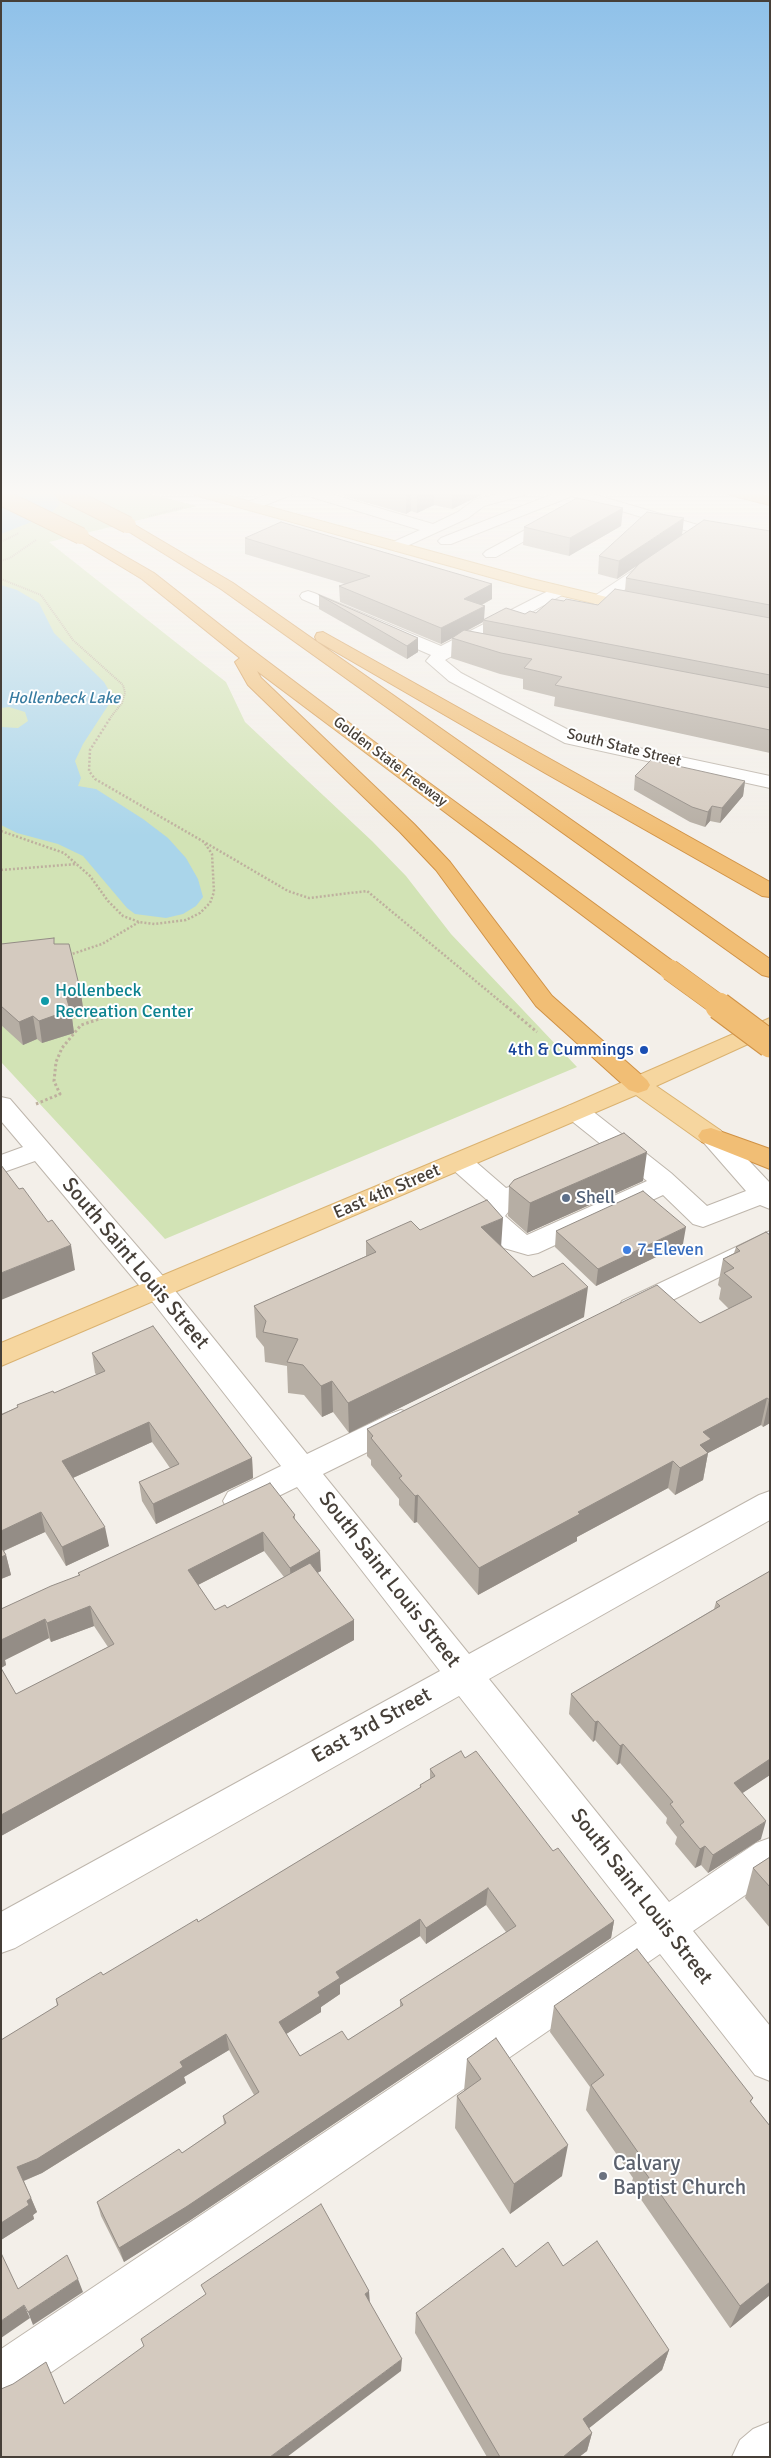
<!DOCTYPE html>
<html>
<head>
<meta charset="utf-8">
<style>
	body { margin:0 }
	#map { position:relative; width:771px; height:2458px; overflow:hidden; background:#f3efe9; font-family:Signika,sans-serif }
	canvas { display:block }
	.frame { position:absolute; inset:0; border:2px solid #463f38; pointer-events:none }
</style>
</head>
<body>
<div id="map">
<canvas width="771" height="2458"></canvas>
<div class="frame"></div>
</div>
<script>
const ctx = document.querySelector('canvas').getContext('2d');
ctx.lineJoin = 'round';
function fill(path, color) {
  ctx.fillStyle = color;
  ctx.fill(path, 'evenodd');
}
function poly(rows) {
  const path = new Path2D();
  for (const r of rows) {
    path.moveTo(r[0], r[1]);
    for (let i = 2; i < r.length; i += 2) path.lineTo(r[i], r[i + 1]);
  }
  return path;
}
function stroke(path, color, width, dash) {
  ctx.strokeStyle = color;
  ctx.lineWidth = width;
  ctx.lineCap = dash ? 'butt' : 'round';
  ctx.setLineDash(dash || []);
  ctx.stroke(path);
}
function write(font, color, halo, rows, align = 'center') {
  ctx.font = font + ' Signika,sans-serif';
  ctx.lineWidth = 4;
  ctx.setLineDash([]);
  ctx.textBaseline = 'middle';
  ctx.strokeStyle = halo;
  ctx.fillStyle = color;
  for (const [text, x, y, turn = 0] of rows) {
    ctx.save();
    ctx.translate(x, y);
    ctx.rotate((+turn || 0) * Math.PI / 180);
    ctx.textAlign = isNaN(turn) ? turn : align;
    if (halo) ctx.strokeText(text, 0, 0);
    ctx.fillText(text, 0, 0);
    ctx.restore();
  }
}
fill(poly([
	[1,492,142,492,197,506,49,542,226,682,245,722,372,841,406,876,451,934,577,1067,165,1239,1,1062]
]), '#d2e3b5');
fill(poly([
	[1,492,56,492,60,504,49,515,1,534],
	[1,585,17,590,39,603,54,633,104,682,111,694,109,704,83,744,75,761,81,778,78,786,96,789,143,819,168,838,186,858,198,879,203,897,196,906,183,914,166,918,135,914,127,908,83,856,58,844,17,833,1,825,1,727,18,728,28,721,25,712,9,707,1,708]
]), '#aad5ea');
const minor = poly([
	[274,492,293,492,291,495,255,509,245,509,243,506,245,503,274,492],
	[303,492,324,492,433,524,458,512,474,500,504,492,526,492,524,495,484,506,468,518,396,551,388,546,391,543,420,530,305,495,303,492],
	[558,492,586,492,708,528,711,531,605,603,599,605,593,603,591,600,593,597,691,532,572,496,451,544,441,544,438,541,441,538,558,492],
	[555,514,562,518,560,521,496,557,486,557,483,554,486,551,555,514],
	[558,586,564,588,566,591,564,594,445,660,461,673,578,735,770,776,770,788,565,743,449,681,426,661,431,655,302,599,300,596,302,593,308,591,314,593,441,646,558,586],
	[1,1097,10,1099,168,1282,307,1454,390,1414,401,1410,412,1414,416,1422,412,1430,323,1474,469,1654,759,1495,770,1491,770,1520,489,1679,669,1902,756,1843,770,1838,770,1878,693,1931,770,2026,770,2081,755,2075,660,1954,18,2395,1,2402,1,2349,637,1923,459,1696,15,1948,1,1953,1,1912,440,1671,297,1487,250,1510,239,1514,228,1510,223,1501,228,1492,281,1466,148,1296,35,1161,1,1173,1,1155,23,1147,1,1121,1,1097],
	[577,1104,586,1106,671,1173,707,1206,746,1191,698,1136,702,1130,711,1128,720,1130,770,1183,770,1209,760,1205,703,1227,693,1224,663,1195,538,1253,528,1255,504,1248,477,1218,479,1210,487,1200,451,1168,447,1162,451,1156,460,1154,469,1156,506,1188,519,1184,528,1187,532,1193,528,1199,513,1206,505,1216,527,1235,647,1181,568,1118,564,1112,568,1106,577,1104],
	[770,1231,770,1252,642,1315,632,1318,622,1315,618,1308,622,1301,770,1231],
	[770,2422,770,2457,732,2457,740,2440,753,2429,770,2422]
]);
const major = poly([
	[193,492,215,492,532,579,644,606,646,609,644,612,638,614,522,586,195,495,193,492],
	[770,1018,770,1034,656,1086,720,1130,724,1136,720,1142,711,1144,702,1142,636,1095,1,1366,1,1343,568,1106,770,1018]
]);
const highway = poly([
	[728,492,750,492,770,497,770,505,730,495,728,492],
	[128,521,233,583,770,959,770,977,762,975,221,589,123,528,121,525,123,522,128,521],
	[81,531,154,573,243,643,417,774,678,965,681,970,678,975,670,977,662,975,257,671,261,678,414,824,450,862,552,996,647,1080,650,1085,647,1090,638,1093,629,1090,536,1006,436,870,400,832,248,685,235,662,240,658,142,579,76,539,73,536,76,533,81,531],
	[323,632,770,882,770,897,762,896,545,773,317,641,315,637,317,633,323,632],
	[711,1128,770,1149,770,1169,702,1142,698,1136,702,1130,711,1128]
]);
stroke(minor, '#beb6ac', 2);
stroke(major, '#dab270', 2);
stroke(highway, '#d09246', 2);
stroke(poly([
	[149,516,184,507],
	[1,542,19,533],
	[1,561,10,558,36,540],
	[1,579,41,595,73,640,123,685,125,693,122,703,110,718]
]), '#beb09e', 2, [1, 1]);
stroke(poly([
	[1,831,64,853,90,876,108,901,123,916,139,922,155,924,186,920,200,913,210,903,214,892,212,854,204,842,95,779,89,771,90,750,111,717],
	[206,843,288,891,309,898,367,891,507,1007],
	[1,870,77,864],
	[69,955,102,944,139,922]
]), '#beb09e', 2.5, [2, 2]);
stroke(poly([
	[506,1006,537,1032],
	[36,1104,60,1094,54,1081,56,1062,62,1048,81,1025,133,1008]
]), '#beb09e', 3, [2.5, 2.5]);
fill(minor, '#fff');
fill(major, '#f6d69f');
fill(highway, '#f1be75');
const highwayBridgeFar2 = poly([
	[62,492,128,525],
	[1,497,81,536]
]);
const highwayBridgeFar1 = poly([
	[670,970,721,1007]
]);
const highwayBridge = poly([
	[719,1006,770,1044]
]);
stroke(highwayBridgeFar2, '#d09246', 18, []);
stroke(highwayBridgeFar1, '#d09246', 22, []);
stroke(highwayBridge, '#d09246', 29, []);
stroke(highwayBridgeFar2, '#f1be75', 16);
stroke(highwayBridgeFar1, '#f1be75', 21);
stroke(highwayBridge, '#f1be75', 27);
fill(poly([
	[344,492,497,492,485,493,452,509,434,505,417,513,411,511,406,514,344,496],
	[623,508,621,526,569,556,523,545,524,527],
	[770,531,770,753,554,706,555,697,523,689,523,679,500,674,451,658,452,638,441,644,340,602,339,586,345,584,245,554,245,538,492,584,492,599,482,605,484,619,525,614,536,613,564,601,598,605,625,591,626,578,637,565,617,579,598,574,599,556,682,535],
	[483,622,483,634,467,631],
	[319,595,418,638,418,652,407,659,319,609],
	[635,776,745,781,743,796,720,823,710,821,705,827,690,822,634,790],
	[1,944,55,944,81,993,84,1016,72,1018,74,1033,42,1043,37,1039,23,1045,1,1025],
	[643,1181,527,1233,508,1216,509,1186],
	[420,1230,501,1247,533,1277,584,1317,349,1433,333,1412,322,1417,304,1395,288,1393,287,1366,265,1362,264,1347,256,1337,254,1306,366,1256,366,1241],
	[556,1231,683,1244,596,1286,555,1247],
	[766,1232,770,1423,763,1427,761,1425,708,1453,703,1480,675,1495,668,1488,577,1537,577,1541,478,1595,417,1522,414,1523,399,1505,399,1499,371,1465,371,1460,367,1456,367,1429,700,1323,729,1309,719,1299,721,1288,718,1285,723,1259,734,1253,736,1247],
	[92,1353,252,1458,253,1478,156,1524,142,1501,139,1482,170,1468,152,1442,73,1478,109,1546,66,1566,45,1532,4,1551,6,1555,11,1575,1,1579,1,1414,18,1407,17,1405,54,1393,97,1375,95,1373],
	[295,1515,295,1520,321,1571,317,1573,354,1620,354,1640,1,1836,1,1609,79,1576,78,1573],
	[264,1551,284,1577,227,1608,215,1610,198,1585],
	[94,1626,108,1647,16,1694,1,1668,6,1665,5,1660,49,1638,51,1642],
	[770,1571,770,1775,742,1793,761,1839,708,1873,701,1865,695,1868,675,1844,677,1837,666,1823,667,1818,620,1763,617,1765,595,1740,593,1742,569,1714,571,1694,714,1609,716,1602],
	[465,1758,553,1851,614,1921,611,1938,189,2221,124,2262,101,2216,97,2202,182,2153,224,2124,223,2116,254,2095,229,2050,184,2077,186,2083,42,2173,24,2181,37,2212,33,2215,34,2219,1,2240,1,2040,57,2006,56,1999,103,1975,198,1922,420,1788,420,1785,430,1779,430,1769],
	[486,1905,506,1932,400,2000,400,2007,348,2040,300,2056,286,2034,321,2012,321,2007,340,1994,340,1985,420,1936,426,1944],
	[770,1857,770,1928,745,1898,753,1868],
	[554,2006,753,2098,751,2102,770,2126,770,2295,730,2328,631,2185,633,2178,586,2110,590,2087,550,2032],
	[467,2059,562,2176,510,2214,455,2128,457,2096,464,2091],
	[563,2266,669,2350,662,2370,589,2428,592,2433,587,2451,579,2457,487,2457,415,2333,416,2313,516,2267]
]), '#b6aea4');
fill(poly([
	[408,492,411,492,411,511,406,514,406,493],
	[417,492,434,492,434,505,417,513],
	[452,492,497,492,485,493,452,509],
	[623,508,621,526,569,556,570,538],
	[684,518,682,536,617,579,619,561],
	[492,584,492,599,463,615,464,599],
	[485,606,484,620,483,620,483,622,441,644,441,628],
	[418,638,418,652,407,659,407,646],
	[745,781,743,796,720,823,722,808],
	[712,806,710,821,705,827,708,812],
	[81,993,84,1016,72,1018,74,1033,42,1043,39,1021,66,996],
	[33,1016,37,1039,23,1045,19,1022],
	[647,1152,643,1181,527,1233,530,1203],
	[503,1218,501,1248,481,1227],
	[686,1227,683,1244,596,1286,598,1269],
	[71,1245,75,1270,1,1300,1,1273],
	[588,1287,584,1317,349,1433,348,1403],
	[332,1381,333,1412,322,1417,321,1386],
	[767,1398,761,1425,708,1453,703,1480,675,1495,680,1468,703,1432],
	[769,1400,770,1400,770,1423,763,1427],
	[149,1422,152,1442,66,1481,62,1461],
	[252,1458,253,1478,156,1524,153,1504],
	[673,1461,668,1488,577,1537,577,1541,478,1595,479,1568,578,1512],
	[418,1495,417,1522,414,1523,415,1496],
	[41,1512,45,1532,1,1552,1,1531],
	[105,1527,109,1546,66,1566,62,1547],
	[263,1532,264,1551,190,1589,188,1570],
	[320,1551,321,1571,291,1587,290,1568],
	[6,1555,11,1575,1,1579,1,1557],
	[90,1606,94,1626,51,1642,47,1623],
	[45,1619,49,1638,5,1660,6,1665,1,1668,1,1640],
	[354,1620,354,1640,1,1836,1,1815],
	[598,1721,595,1740,593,1742,595,1722],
	[623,1744,620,1763,617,1765,620,1746],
	[770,1759,770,1775,729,1802,734,1783],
	[766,1821,761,1839,708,1873,713,1855],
	[705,1846,701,1865,695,1868,700,1849],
	[488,1888,486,1905,426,1944,426,1928],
	[420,1919,420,1936,340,1985,340,1994,321,2007,321,2012,280,2038,279,2022,318,1992,336,1972],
	[614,1921,611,1938,189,2221,124,2262,119,2248],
	[226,2034,229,2050,184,2077,186,2083,42,2173,23,2181,17,2167,180,2062],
	[568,2145,562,2176,510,2214,514,2184],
	[31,2198,37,2212,33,2215,34,2219,1,2240,1,2223,27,2201],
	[78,2279,83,2292,33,2325,28,2312],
	[770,2282,770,2295,730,2328,740,2306],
	[369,2291,370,2304,365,2294],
	[24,2305,30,2318,1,2338,1,2321],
	[669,2350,662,2370,578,2437,583,2419],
	[402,2359,401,2371,287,2457,270,2457],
	[592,2433,587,2451,579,2457,563,2457]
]), '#948d86');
const building = poly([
	[577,498,623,508,570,538,524,527,577,498],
	[647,512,684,518,619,561,599,556,647,512],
	[704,520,770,531,770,605,626,578,639,564,704,520],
	[281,522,492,584,464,599,485,606,441,628,339,586,370,576,245,538,281,522],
	[615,589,770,618,770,675,483,620,506,608,525,614,530,611,536,613,552,599,564,601,566,599,598,605,615,589],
	[319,595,418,638,407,646,319,595],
	[464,630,770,688,770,730,555,685,562,677,524,668,532,659,501,653,452,638,464,630],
	[651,760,745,781,722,808,712,806,708,812,692,807,635,776,651,760],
	[54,938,54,944,69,944,81,993,66,996,70,1010,39,1021,33,1016,19,1022,1,1006,1,944,54,938],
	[624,1133,647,1152,530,1203,509,1186,514,1180,624,1133],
	[1,1165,19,1189,23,1188,48,1222,52,1220,71,1245,1,1273,1,1165],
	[643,1191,686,1227,598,1269,556,1231,643,1191],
	[487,1200,503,1218,481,1227,533,1277,563,1263,588,1287,348,1403,332,1381,321,1386,303,1365,287,1362,298,1339,263,1332,266,1321,254,1306,376,1252,366,1241,411,1221,420,1230,487,1200],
	[766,1232,770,1235,770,1400,767,1398,703,1432,711,1439,700,1445,708,1453,680,1468,673,1461,578,1512,580,1514,479,1568,418,1495,415,1496,399,1478,402,1476,371,1438,373,1436,367,1429,657,1285,700,1323,752,1297,724,1273,734,1268,723,1259,740,1251,736,1247,766,1232],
	[153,1326,252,1458,153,1504,139,1482,179,1464,149,1422,62,1461,105,1527,62,1547,41,1512,1,1531,1,1415,18,1407,17,1405,53,1391,54,1393,105,1371,92,1353,153,1326],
	[270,1483,295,1515,293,1517,320,1551,290,1568,263,1532,188,1570,215,1610,225,1605,227,1608,310,1563,354,1620,1,1815,1,1668,16,1694,114,1644,90,1606,47,1623,45,1619,1,1640,1,1609,51,1586,80,1575,78,1573,270,1483],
	[1,1547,6,1555,1,1557,1,1547],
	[770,1571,770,1759,734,1783,766,1821,713,1855,705,1846,700,1849,680,1825,684,1822,670,1804,673,1802,623,1744,620,1746,598,1721,595,1722,571,1694,720,1606,716,1602,770,1571],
	[461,1751,465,1758,476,1751,553,1851,558,1848,614,1921,186,2207,119,2248,97,2202,179,2149,182,2153,226,2123,223,2116,259,2092,226,2034,180,2062,183,2067,37,2159,17,2167,31,2198,27,2201,29,2205,1,2223,1,2040,58,2005,56,1999,101,1972,103,1975,197,1919,198,1922,421,1787,420,1785,435,1776,430,1769,461,1751],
	[488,1888,516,1926,400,2000,403,2005,348,2040,342,2031,300,2056,279,2022,320,1996,318,1992,340,1978,336,1972,420,1919,426,1928,488,1888],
	[770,1857,770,1887,753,1868,770,1857],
	[637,1949,753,2098,750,2101,770,2126,770,2282,740,2306,637,2161,642,2158,591,2085,604,2075,554,2006,637,1949],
	[496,2038,568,2145,514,2184,457,2096,481,2079,467,2059,496,2038],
	[321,2204,369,2291,365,2294,402,2359,270,2457,1,2457,1,2389,13,2384,46,2362,64,2404,144,2346,141,2339,206,2294,201,2285,321,2204],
	[597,2241,669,2350,583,2419,592,2433,563,2457,528,2457,528,2456,527,2457,500,2457,416,2313,503,2248,516,2267,548,2242,563,2266,597,2241],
	[1,2253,18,2289,67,2255,78,2279,28,2312,24,2305,1,2321,1,2253]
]);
fill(building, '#d4cabf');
stroke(building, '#948d86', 1);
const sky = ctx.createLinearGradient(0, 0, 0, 836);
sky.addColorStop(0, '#8fc1e9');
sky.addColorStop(0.59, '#faf8f5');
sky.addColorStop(1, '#faf8f500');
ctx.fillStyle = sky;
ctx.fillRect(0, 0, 771, 836);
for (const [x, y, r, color] of [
	[45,1001,5,"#0f9aa8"],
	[644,1050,5,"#1a4fb4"],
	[566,1198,5,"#5c6f8a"],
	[627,1250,5,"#3f7fe0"],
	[603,2176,5,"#6b7280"]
]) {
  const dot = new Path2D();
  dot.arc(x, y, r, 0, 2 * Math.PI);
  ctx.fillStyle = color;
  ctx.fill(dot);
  stroke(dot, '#fff', 2);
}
write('15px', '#463f38', '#fff', [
	["South State Street",624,748,14],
	["Golden State Freeway",390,762,37]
]);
write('italic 16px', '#387ca1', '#fff', [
	["Hollenbeck Lake",64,699]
]);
write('18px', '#0d838f', '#fff', [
	["Hollenbeck",55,991],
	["Recreation Center",55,1012]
], 'left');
write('18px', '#164399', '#fff', [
	["4th & Cummings",634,1050]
], 'right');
write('18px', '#463f38', '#fff', [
	["East 4th Street",387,1192,-23]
]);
write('18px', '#4e5e75', '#fff', [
	["Shell",576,1198]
], 'left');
write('18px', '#366cbe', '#fff', [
	["7-Eleven",637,1250]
], 'left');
write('21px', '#463f38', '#fff', [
	["South Saint Louis Street",135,1264,50],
	["South Saint Louis Street",389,1580,52],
	["East 3rd Street",372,1726,-29],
	["South Saint Louis Street",641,1897,52]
]);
write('21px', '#5b616d', '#fff', [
	["Calvary",613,2164],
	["Baptist Church",613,2188]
], 'left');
</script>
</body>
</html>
